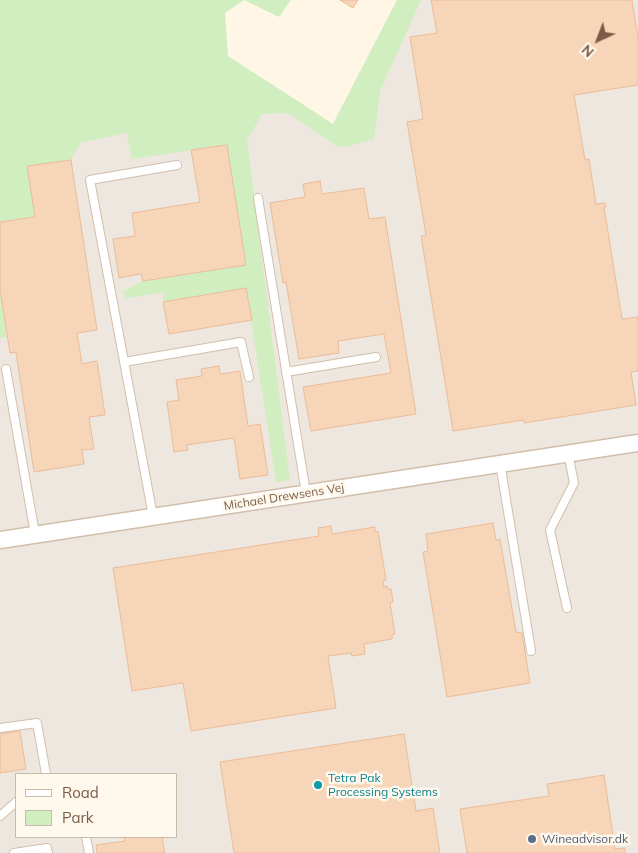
<!DOCTYPE html>
<html>
<head>
<meta charset="utf-8">
<style>
	body { margin:0 }
	#map { position:relative; width:638px; height:853px; overflow:hidden; background:#fff6e5; font-family:Mulish,sans-serif }
	canvas { display:block }
	.legend { position:absolute; left:15px; top:773px; width:162px; height:65px; box-sizing:border-box; background:#fff9ed; border:1px solid #cabaaa; margin:0; padding:6px 9px; list-style:none; font-size:15px; color:#7b5c46 }
	.legend li { display:flex; align-items:center; gap:10px; height:25px }
	.legend b { width:25px; border:1px solid #cabaaa }
	.north { position:absolute; left:573px; top:15px; width:50px; height:50px; -webkit-text-stroke:4px #fff9ed; paint-order:stroke; rotate:223deg; font-size:14px; font-weight:700; line-height:20px; text-align:center; color:#7b5c46 }
	.north::after { content:''; display:block; margin:auto; width:18px; height:22px; background:#7b5c46; clip-path:polygon(50% 0,100% 100%,50% 72%,0 100%) }
</style>
</head>
<body>
<div id="map">
<canvas width="638" height="853"></canvas>
<ul class="legend">
<li><b style="height:6px;background:#fff"></b>Road</li>
<li><b style="height:14px;background:#d1eec1"></b>Park</li>
</ul>
<div class="north">N</div>
</div>
<script>
const ctx = document.querySelector('canvas').getContext('2d');
ctx.lineJoin = 'round';
function fill(path, color) {
  ctx.fillStyle = color;
  ctx.fill(path, 'evenodd');
}
function poly(rows) {
  const path = new Path2D();
  for (const r of rows) {
    path.moveTo(r[0], r[1]);
    for (let i = 2; i < r.length; i += 2) path.lineTo(r[i], r[i + 1]);
  }
  return path;
}
function stroke(path, color, width, dash) {
  ctx.strokeStyle = color;
  ctx.lineWidth = width;
  ctx.lineCap = dash ? 'butt' : 'round';
  ctx.setLineDash(dash || []);
  ctx.stroke(path);
}
function write(font, color, halo, rows, align = 'center') {
  ctx.font = font + ' Mulish,sans-serif';
  ctx.lineWidth = 5;
  ctx.setLineDash([]);
  ctx.textBaseline = 'middle';
  ctx.strokeStyle = halo;
  ctx.fillStyle = color;
  for (const [text, x, y, turn = 0] of rows) {
    ctx.save();
    ctx.translate(x, y);
    ctx.rotate((+turn || 0) * Math.PI / 180);
    ctx.textAlign = isNaN(turn) ? turn : align;
    if (halo) ctx.strokeText(text, 0, 0);
    ctx.fillText(text, 0, 0);
    ctx.restore();
  }
}
fill(poly([
	[397,0,638,0,638,853,0,853,0,73,228,56,333,124],
	[16,774,176,774,176,837,16,837]
]), '#eee7df');
fill(poly([
	[0,0,291,0,279,17,244,0,225,13,228,56,333,124,397,0,421,0,380,91,374,139,340,148,288,113,262,114,247,140,290,480,276,482,246,288,163,302,163,293,125,298,123,291,143,281,246,265,227,145,132,159,127,133,80,143,71,160,27,167,35,217,0,222],
	[0,290,7,337,0,338]
]), '#d1eec1');
const building = poly([
	[340,0,358,0,353,8,340,0],
	[431,0,632,0,638,37,638,85,574,95,585,160,589,159,596,204,605,203,606,207,604,207,622,319,638,317,638,371,631,372,636,405,524,423,524,420,453,431,421,236,426,235,407,122,423,119,410,37,437,33,431,0],
	[227,145,246,265,143,281,141,274,119,278,113,239,135,236,132,213,200,202,191,150,227,145],
	[71,160,97,330,77,333,82,364,97,361,105,415,89,417,94,449,82,450,84,464,34,472,16,352,10,353,0,290,0,222,35,217,27,166,71,160],
	[320,181,322,194,364,188,369,219,385,217,416,414,311,431,303,387,391,373,384,334,338,341,339,353,299,359,286,282,283,283,270,203,305,197,303,184,320,181],
	[246,288,252,320,169,334,163,302,246,288],
	[219,366,220,374,240,371,248,426,260,424,268,475,240,479,234,438,187,445,188,450,174,452,167,402,179,400,176,380,202,376,201,369,219,366],
	[493,523,496,540,500,539,516,632,522,633,530,683,447,697,423,552,428,551,426,534,493,523],
	[331,526,332,534,375,527,375,532,378,531,386,580,383,581,384,587,387,586,388,589,391,589,393,602,390,603,395,634,392,635,392,639,364,644,365,654,352,656,351,653,328,656,336,708,191,731,183,683,132,691,113,568,319,536,318,528,331,526],
	[20,731,26,769,0,773,0,734,20,731],
	[404,734,416,811,433,808,440,853,234,853,220,762,404,734],
	[604,775,615,849,625,848,625,853,467,853,460,809,549,796,547,784,604,775],
	[124,837,138,837,138,839,140,837,162,837,165,853,97,853,96,845,125,841,124,837]
]);
fill(building, '#f7d5b9');
stroke(building, '#ecbc98', 1);
const service = poly([
	[258,198,306,493],
	[124,362,241,342,249,377],
	[6,369,35,534],
	[286,372,376,357],
	[500,463,531,651],
	[153,516,90,180,177,165],
	[567,608,550,530,574,483,568,453],
	[0,728,37,723,46,774],
	[0,816,16,802],
	[86,837,89,853],
	[14,853,47,848,48,853]
]);
const minor = poly([
	[0,540,638,443]
]);
stroke(service, '#d2bea9', 10);
stroke(minor, '#d2bea9', 19);
stroke(service, '#fff', 8);
stroke(minor, '#fff', 16);
for (const [x, y, r, color] of [
	[318,785,5,"#0f9aa8"],
	[532,839,5,"#5c6f8a"]
]) {
  const dot = new Path2D();
  dot.arc(x, y, r, 0, 2 * Math.PI);
  ctx.fillStyle = color;
  ctx.fill(dot);
  stroke(dot, '#fff9ed', 2);
}
write('12px', '#7b5c46', '#fff9ed', [
	["Michael Drewsens Vej",284,497,-9]
]);
write('12px', '#0d838f', '#fff9ed', [
	["Tetra Pak",328,778],
	["Processing Systems",328,792]
], 'left');
write('12px', '#4e5e75', '#fff9ed', [
	["Wineadvisor.dk",542,839]
], 'left');
</script>
</body>
</html>
